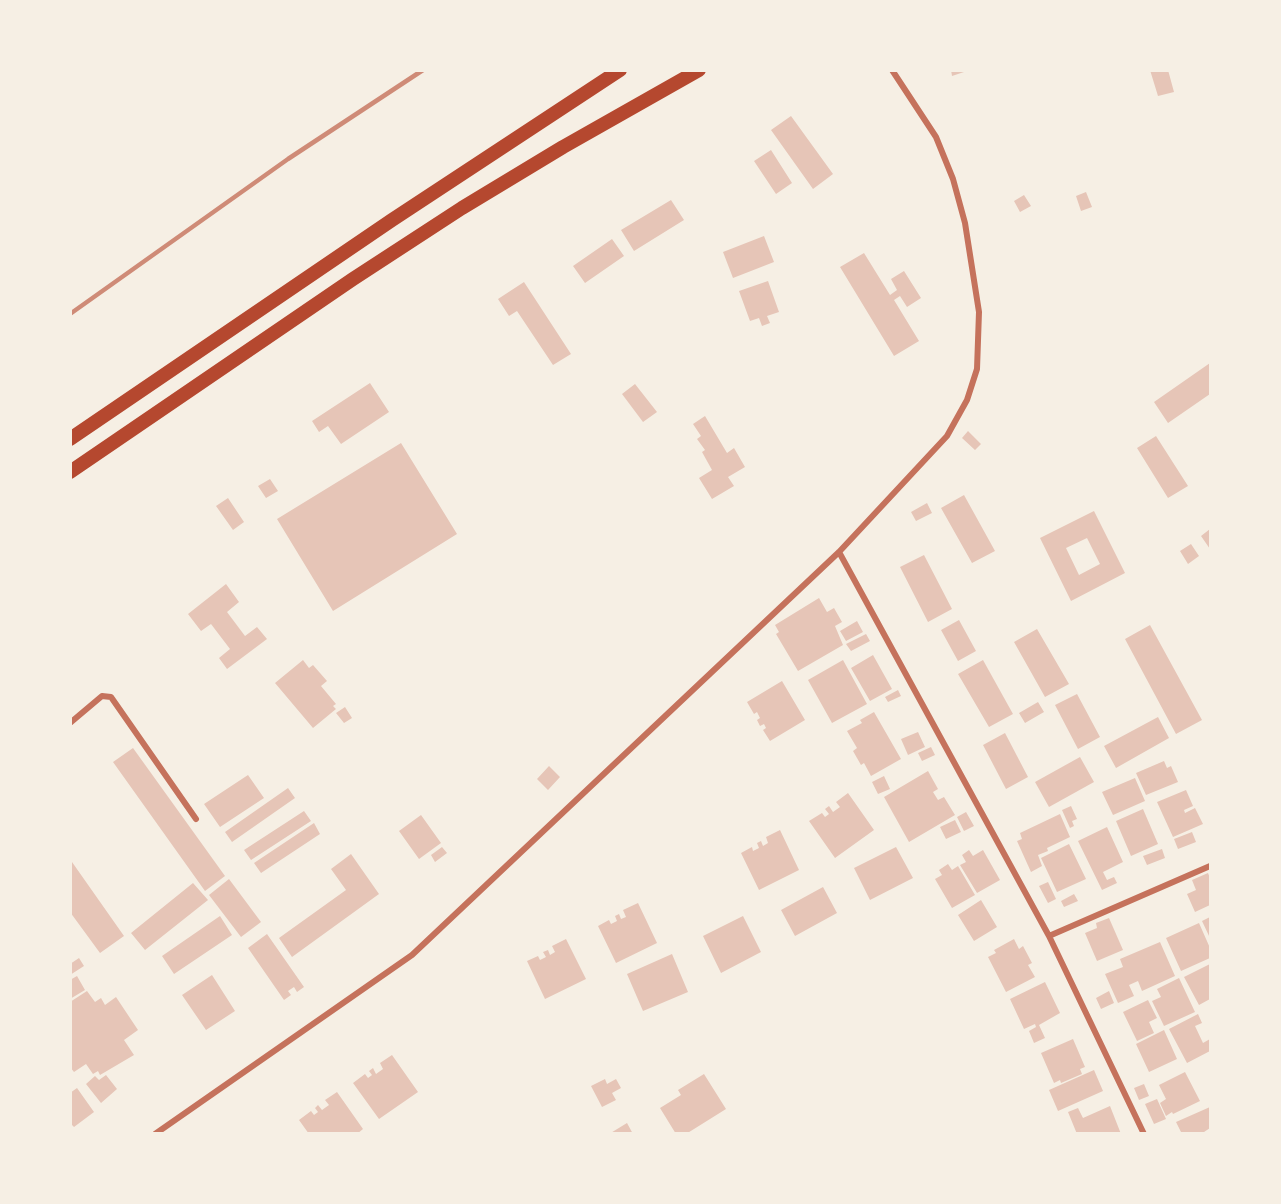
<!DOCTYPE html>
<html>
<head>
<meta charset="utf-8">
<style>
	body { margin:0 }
	#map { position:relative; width:1281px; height:1204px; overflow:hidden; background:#f6efe4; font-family:Karla,sans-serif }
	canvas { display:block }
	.frame { position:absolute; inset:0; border:72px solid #f6efe4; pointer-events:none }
</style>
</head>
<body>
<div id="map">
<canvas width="1281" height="1204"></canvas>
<div class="frame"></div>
</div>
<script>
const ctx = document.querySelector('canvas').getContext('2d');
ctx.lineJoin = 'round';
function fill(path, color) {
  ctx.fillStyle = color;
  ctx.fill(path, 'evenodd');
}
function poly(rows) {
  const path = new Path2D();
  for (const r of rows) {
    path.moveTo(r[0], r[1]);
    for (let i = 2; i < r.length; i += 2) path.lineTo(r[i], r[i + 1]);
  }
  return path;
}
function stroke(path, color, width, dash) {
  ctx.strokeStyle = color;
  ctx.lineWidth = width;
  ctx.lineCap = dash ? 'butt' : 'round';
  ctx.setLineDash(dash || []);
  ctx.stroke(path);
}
fill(poly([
	[951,70,967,70,967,71,952,76],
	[1150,70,1168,70,1174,92,1158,96],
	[791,116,833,174,813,189,771,130],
	[771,150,792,183,776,194,754,161],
	[1086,192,1092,207,1081,211,1076,196],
	[1024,195,1031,206,1020,212,1014,201],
	[671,200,684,220,634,251,621,230],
	[764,236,774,262,733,278,723,252],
	[612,239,624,256,585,283,573,266],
	[864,253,890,295,897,290,891,279,904,271,921,298,907,307,900,296,894,300,919,341,894,356,840,267],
	[768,281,779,312,767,316,770,323,762,326,759,318,750,321,739,291],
	[524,282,571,354,553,365,517,311,509,316,498,299],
	[1210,363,1210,394,1168,423,1154,402],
	[370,383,389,412,341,444,328,426,319,432,312,421],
	[635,384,657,412,643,422,622,394],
	[705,416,727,453,734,448,745,467,728,477,734,486,712,499,699,478,712,470,702,452,705,450,697,439,701,436,693,424],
	[968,431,981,444,975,450,962,438],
	[1156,436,1188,486,1168,498,1137,448],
	[401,443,457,534,333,611,277,519],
	[270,479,278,491,266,498,258,486],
	[964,495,995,551,972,563,941,508],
	[228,498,244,522,233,530,216,506],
	[927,503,932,513,916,521,911,512],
	[1094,511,1125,573,1071,601,1040,538],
	[1087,538,1100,564,1079,575,1066,548],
	[1210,529,1210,549,1201,536],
	[1191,544,1199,556,1188,564,1180,551],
	[924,555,952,609,928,622,900,567],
	[226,584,239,602,227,612,245,636,257,627,267,639,227,669,219,658,230,649,211,624,201,631,188,614],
	[819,598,827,612,834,608,842,622,835,626,843,645,798,671,776,634,779,632,775,625],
	[959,620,976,651,958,661,941,630],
	[857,621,863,632,846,641,840,631],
	[1150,625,1202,720,1176,734,1125,639],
	[1037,629,1069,684,1045,697,1014,642],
	[866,634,870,641,851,651,846,644],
	[873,655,892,689,870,701,851,668],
	[303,660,309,668,313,665,327,681,321,686,336,704,333,706,336,709,313,728,275,683],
	[843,660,867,704,832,723,808,680],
	[983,660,1013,714,989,727,958,674],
	[782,681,805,720,770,741,763,730,766,728,764,724,760,726,757,720,760,718,757,712,754,714,747,702],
	[898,690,901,696,888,702,885,697],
	[1077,694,1100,737,1078,749,1055,705],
	[1038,702,1044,712,1025,723,1019,713],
	[345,707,352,718,344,723,336,713],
	[874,712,901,759,871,776,864,763,861,765,853,751,857,748,847,731,862,723,860,720],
	[1158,717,1169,738,1116,768,1104,746],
	[918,732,925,747,908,755,901,739],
	[1005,733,1028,777,1006,789,983,745],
	[931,747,935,755,922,761,918,753],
	[133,748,225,876,205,891,113,762],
	[1080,757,1094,782,1049,807,1035,782],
	[1164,761,1167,768,1171,766,1178,782,1146,795,1136,773],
	[549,766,560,777,548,790,537,779],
	[928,771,938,789,933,792,938,800,944,797,955,815,909,842,884,797],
	[248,775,264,798,220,827,204,804],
	[884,776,890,789,878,794,872,782],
	[1135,778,1145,801,1113,815,1102,792],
	[288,788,295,798,232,842,225,832],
	[1186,790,1193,806,1184,810,1185,813,1195,808,1203,824,1173,837,1157,802],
	[848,793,874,830,835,858,809,821,822,813,825,817,829,814,825,809,829,806,833,812,840,807,836,802],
	[1071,806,1077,819,1072,821,1074,826,1070,828,1062,810],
	[1143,809,1158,844,1131,856,1116,821],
	[304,811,311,821,251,860,244,850],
	[966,812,974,826,964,831,957,817],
	[1060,814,1070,837,1047,848,1048,851,1038,855,1042,866,1031,872,1017,841,1022,839,1020,833],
	[421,815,441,843,419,859,399,831],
	[955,820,961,832,946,839,940,827],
	[314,823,320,834,261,873,254,863],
	[1107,827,1123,862,1103,872,1107,880,1114,877,1117,883,1102,890,1078,841],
	[780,830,799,870,759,890,741,853,752,847,753,851,759,848,757,843,761,841,763,846,768,843,766,837],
	[1192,832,1196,842,1178,849,1174,839],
	[1069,844,1086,879,1057,892,1041,858],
	[442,847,447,853,435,862,431,855],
	[896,847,913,878,870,900,854,868],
	[1162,849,1165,858,1147,865,1143,856],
	[969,850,973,856,983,850,1000,880,977,893,960,865,966,862,962,855],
	[351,854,379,894,292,957,279,938,346,890,331,869],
	[72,862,124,936,100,953,70,912,70,864],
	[948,864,952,870,958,866,975,895,952,908,935,879,942,875,939,870],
	[1208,873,1210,878,1210,905,1195,912,1187,894,1196,890,1192,880],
	[229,879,261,922,241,937,209,895],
	[1048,882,1056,899,1048,903,1039,886],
	[193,883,208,900,145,950,131,933],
	[823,887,837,913,795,936,781,910],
	[1074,894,1078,901,1064,907,1061,901],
	[981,900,997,927,974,941,958,915],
	[638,903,657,943,616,963,598,926,609,920,611,924,617,921,615,916,619,914,621,919,626,917,623,910],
	[220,916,232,935,174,974,162,956],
	[743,916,761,952,721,973,703,936],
	[1210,917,1210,938,1202,921],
	[1109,918,1123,950,1097,961,1085,933,1097,928,1096,923],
	[1199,923,1210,948,1210,958,1181,971,1166,938],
	[267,934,304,987,297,992,294,987,288,991,291,995,284,1000,248,948],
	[566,939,586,979,545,999,527,961,538,956,540,960,546,957,543,952,548,950,550,955,555,952,552,946],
	[1014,939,1019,949,1023,946,1032,963,1028,965,1035,977,1006,992,988,957,996,953,994,950],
	[1160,942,1175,976,1142,991,1138,981,1129,985,1134,996,1118,1003,1105,974,1123,967,1120,959],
	[672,954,688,992,643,1011,627,974],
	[79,958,84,966,70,975,70,964],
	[1210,964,1210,999,1199,1005,1184,977],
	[212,975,235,1011,206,1030,182,995],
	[77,976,85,990,70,999,70,980],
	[1179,978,1195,1012,1164,1026,1152,1001,1161,997,1157,989],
	[1045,982,1060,1013,1039,1025,1045,1038,1034,1043,1029,1031,1036,1027,1035,1024,1024,1029,1010,999],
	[87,991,95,1002,101,998,105,1005,116,997,138,1030,124,1040,134,1055,100,1075,98,1071,93,1074,86,1064,74,1072,70,1067,70,1002],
	[1109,991,1114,1003,1101,1009,1096,998],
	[1148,1000,1157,1018,1149,1022,1154,1033,1137,1041,1123,1012],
	[1198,1014,1202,1023,1195,1026,1203,1043,1210,1039,1210,1051,1187,1063,1169,1029],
	[1164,1030,1177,1059,1149,1072,1136,1044],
	[1073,1039,1085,1067,1080,1069,1082,1074,1061,1083,1060,1080,1054,1083,1041,1053],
	[392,1055,418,1092,379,1119,353,1083,365,1074,368,1078,372,1075,369,1071,373,1068,376,1074,383,1069,380,1063],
	[1094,1070,1103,1091,1058,1111,1049,1090],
	[1185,1072,1200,1101,1173,1114,1172,1112,1166,1116,1160,1103,1166,1099,1159,1085],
	[704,1074,726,1109,686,1134,676,1134,660,1108,681,1095,678,1090],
	[106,1075,117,1089,101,1103,86,1084,95,1076,99,1080],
	[605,1079,607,1084,616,1079,621,1088,612,1093,616,1100,602,1107,591,1086],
	[1144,1084,1149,1096,1139,1100,1134,1088],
	[77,1088,94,1112,74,1127,70,1123,70,1093],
	[337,1092,363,1129,357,1134,309,1134,299,1120,311,1111,314,1115,318,1112,315,1108,318,1105,322,1110,329,1105,325,1100],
	[1157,1099,1166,1119,1154,1124,1145,1104],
	[1110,1106,1121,1134,1077,1134,1068,1112,1078,1108,1083,1118],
	[1210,1107,1210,1128,1201,1134,1182,1134,1176,1122],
	[627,1123,633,1134,609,1134]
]), '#e6c5b7');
stroke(poly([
	[839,552,1049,936,1144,1134],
	[70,723,102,696,111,697,196,819],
	[1049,936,1210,866],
	[155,1134,412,955,839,552,947,436,967,400,977,369,979,312,965,223,953,179,936,137,892,70]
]), '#c5725c', 6);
stroke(poly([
	[70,439,392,220,620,70],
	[70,472,353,279,462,208,563,147,699,70]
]), '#b5482f', 14);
stroke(poly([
	[70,314,288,159,423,70]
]), '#cf8b77', 4.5);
</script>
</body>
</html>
